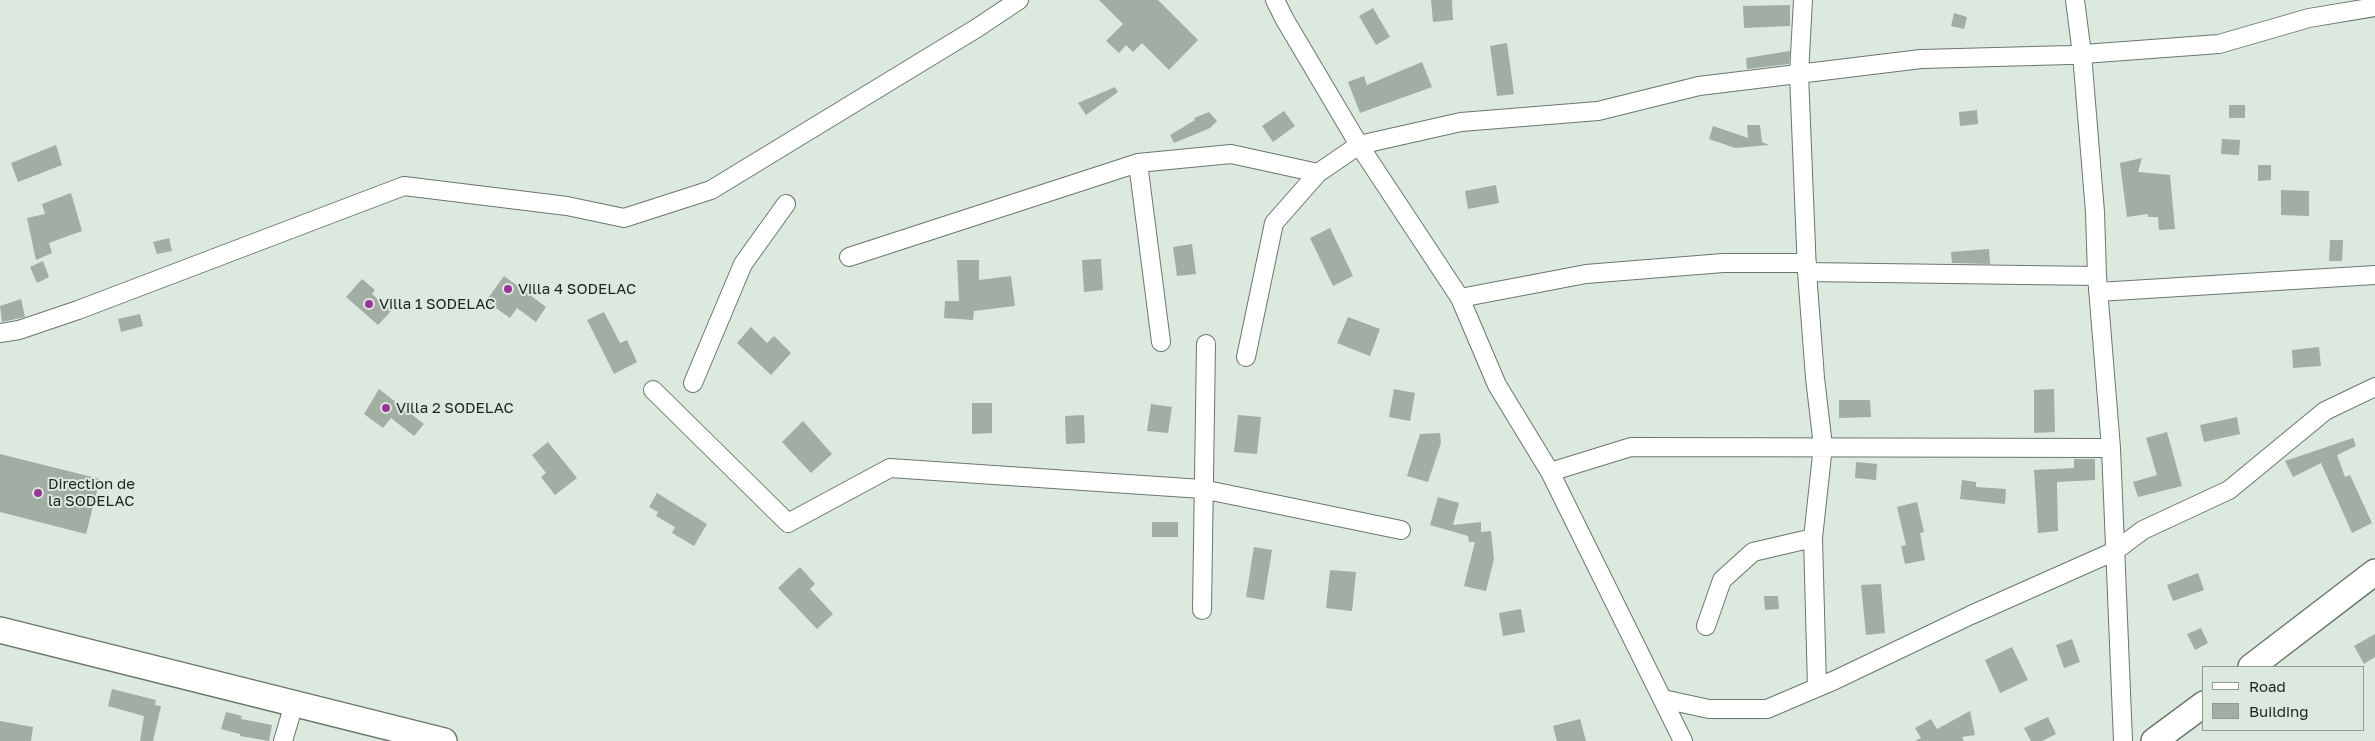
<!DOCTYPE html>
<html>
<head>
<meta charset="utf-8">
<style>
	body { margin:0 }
	#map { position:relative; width:2375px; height:741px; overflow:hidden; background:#dce9de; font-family:"Golos Text",sans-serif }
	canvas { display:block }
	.legend { position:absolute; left:2202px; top:666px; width:162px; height:65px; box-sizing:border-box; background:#dce9de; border:1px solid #919b92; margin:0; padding:6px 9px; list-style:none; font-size:15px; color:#212521 }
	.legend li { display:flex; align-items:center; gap:10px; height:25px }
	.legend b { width:25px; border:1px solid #919b92 }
</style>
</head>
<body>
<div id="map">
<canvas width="2375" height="741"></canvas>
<ul class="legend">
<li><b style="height:6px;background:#fff"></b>Road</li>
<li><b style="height:14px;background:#a2ada3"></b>Building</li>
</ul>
</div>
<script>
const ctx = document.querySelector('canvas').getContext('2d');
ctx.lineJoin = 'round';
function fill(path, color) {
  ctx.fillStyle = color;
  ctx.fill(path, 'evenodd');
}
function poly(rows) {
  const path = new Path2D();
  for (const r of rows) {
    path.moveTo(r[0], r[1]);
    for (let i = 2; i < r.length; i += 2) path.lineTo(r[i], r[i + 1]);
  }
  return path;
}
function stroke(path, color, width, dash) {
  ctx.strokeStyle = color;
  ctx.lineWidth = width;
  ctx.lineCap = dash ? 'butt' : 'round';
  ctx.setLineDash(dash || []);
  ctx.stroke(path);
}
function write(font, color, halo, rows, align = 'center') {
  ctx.font = font + ' "Golos Text",sans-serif';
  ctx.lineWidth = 4;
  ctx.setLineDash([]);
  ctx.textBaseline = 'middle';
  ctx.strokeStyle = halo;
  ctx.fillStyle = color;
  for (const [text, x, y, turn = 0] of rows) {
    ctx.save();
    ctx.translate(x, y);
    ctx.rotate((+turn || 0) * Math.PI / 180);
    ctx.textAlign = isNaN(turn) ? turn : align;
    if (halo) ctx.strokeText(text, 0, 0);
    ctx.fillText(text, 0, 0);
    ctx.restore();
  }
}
fill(poly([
	[1099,0,1158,0,1198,40,1169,70,1142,43,1133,52,1126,45,1119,53,1106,41,1123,24],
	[1431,0,1452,0,1453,20,1433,22],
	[1790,5,1790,26,1744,28,1743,6],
	[1373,8,1390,37,1376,45,1359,16],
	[1954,13,1967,17,1964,29,1951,26],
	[1507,43,1514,94,1497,96,1490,46],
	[1790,51,1789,64,1747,69,1746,58],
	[1422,62,1432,87,1360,113,1348,82,1364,76,1367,85],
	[1115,87,1118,92,1086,115,1078,103],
	[2229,105,2245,105,2245,118,2229,118],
	[1977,110,1978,124,1960,126,1959,112],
	[1284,111,1295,126,1273,142,1262,126],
	[1209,112,1217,121,1210,128,1174,143,1170,135,1195,120,1194,118],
	[1747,125,1760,125,1762,142,1769,145,1735,148,1709,139,1713,126,1748,138],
	[2222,139,2240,140,2239,155,2221,154],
	[56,145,62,165,18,182,11,163],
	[2142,158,2138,172,2170,175,2175,229,2159,230,2158,217,2148,217,2148,214,2127,217,2120,163],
	[2258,165,2271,165,2271,180,2258,181],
	[1496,185,1499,203,1468,209,1465,191],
	[2281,190,2309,191,2309,216,2281,215],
	[71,193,82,231,49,243,52,253,36,260,27,218,45,214,42,204],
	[1330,228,1353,276,1333,286,1310,238],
	[169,238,172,251,157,254,153,242],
	[2330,240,2343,240,2342,261,2329,261],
	[1192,244,1196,274,1177,276,1173,247],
	[1989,249,1990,264,1952,263,1951,252],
	[1101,259,1103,290,1084,292,1082,260],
	[957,260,979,260,979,280,1011,276,1015,306,974,311,973,320,944,318,945,301,959,301],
	[43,261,49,277,37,283,30,267],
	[504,276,546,307,536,322,517,308,510,318,486,301],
	[362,279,375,290,372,294,391,311,378,325,346,297],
	[21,299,25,317,2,322,0,306],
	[604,312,620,343,627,340,637,362,614,374,587,320],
	[140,314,143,326,121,332,118,319],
	[1348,317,1380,329,1370,356,1337,343],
	[751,327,767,343,774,336,791,353,771,375,737,343],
	[2319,347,2321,366,2293,368,2292,350],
	[379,389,424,424,414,436,391,418,383,428,364,414],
	[1394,389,1415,393,1410,421,1389,417],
	[2054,389,2055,432,2034,433,2034,390],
	[1839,400,1870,400,1871,417,1839,418],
	[972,403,992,403,992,433,972,434],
	[1151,404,1172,407,1168,433,1147,431],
	[1084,415,1085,443,1066,444,1065,416],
	[1238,415,1261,417,1257,454,1234,452],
	[2237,417,2240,434,2204,442,2200,425],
	[803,421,832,454,811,473,782,442],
	[2167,432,2182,486,2138,497,2133,482,2157,475,2146,438],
	[1440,433,1441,443,1428,482,1407,476,1420,434],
	[2353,438,2356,446,2337,455,2345,477,2350,475,2372,523,2352,533,2321,463,2293,477,2285,461],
	[548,442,577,478,555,495,541,477,546,473,532,455],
	[0,454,100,479,86,534,0,512],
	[2074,459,2095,459,2095,480,2057,482,2058,531,2038,533,2034,470,2074,468],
	[1856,462,1877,464,1876,480,1855,478],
	[1962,480,1976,482,1976,487,2006,489,2005,504,1960,499],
	[657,493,707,524,694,546,672,533,675,527,656,516,658,512,649,507],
	[1438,497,1459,503,1453,525,1481,522,1481,532,1491,531,1494,559,1486,591,1464,586,1475,542,1469,542,1468,536,1430,525],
	[1917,502,1924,532,1920,533,1925,560,1905,564,1901,546,1906,545,1897,507],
	[1152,522,1178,522,1178,537,1152,537],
	[1254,547,1272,550,1264,600,1246,597],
	[800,567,815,584,810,589,833,614,817,629,778,588],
	[1330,570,1356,572,1352,611,1326,608],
	[2198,573,2204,590,2173,601,2167,585],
	[1881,584,1885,633,1866,635,1861,585],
	[1764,596,1778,596,1779,609,1765,610],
	[1521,609,1525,632,1503,636,1499,613],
	[2201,628,2208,643,2195,650,2187,634],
	[2375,634,2375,657,2364,664,2354,646],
	[2072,639,2080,662,2064,668,2056,645],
	[2012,647,2028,680,2000,693,1985,660],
	[112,689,156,700,155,705,161,706,153,741,140,741,144,716,108,706],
	[1970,711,1975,735,1962,737,1964,741,1915,741,1921,738,1915,728,1931,719,1937,729],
	[226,712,242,716,241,719,272,725,269,741,240,736,240,734,221,729],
	[2048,717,2056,734,2042,741,2031,741,2024,728],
	[1580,719,1586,741,1557,741,1553,726],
	[0,721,33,727,31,741,0,741]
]), '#a2ada3');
const street = poly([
	[1275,0,1285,20,1359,145,1460,298,1497,385,1550,472,1683,741],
	[1803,0,1799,74,1807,272,1815,378,1823,446,1813,538,1817,687],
	[2075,0,2082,54,2095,212,2097,276,2111,448,2123,741],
	[1138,163,1161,342],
	[849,257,1138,163,1231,154,1318,173],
	[1807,272,2097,276],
	[2098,292,2375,275],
	[1460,298,1586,274,1723,263,1807,263],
	[0,333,19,330,78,310,404,186,567,206,624,218,711,190,977,28,1019,0],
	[1246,357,1274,223,1318,173,1359,145,1461,122,1598,111,1699,86,1921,59,2070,55,2219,44,2309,18,2375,7],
	[693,383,743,264,786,204],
	[653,390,788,523,890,468,1202,489,1401,530],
	[1550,472,1631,447,2111,448],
	[1202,610,1206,344],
	[1706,626,1722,580,1753,552,1813,538],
	[1663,699,1709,709,1767,709,1835,680,1971,615,2115,551,2143,530,2229,490,2325,411,2375,387],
	[283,741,294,704]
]);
const secondary = poly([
	[0,630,444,741],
	[2251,667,2375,572],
	[2154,741,2204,704]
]);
stroke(street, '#6b766d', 20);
stroke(secondary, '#6b766d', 28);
stroke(street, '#fff', 18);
stroke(secondary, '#fff', 25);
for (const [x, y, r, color] of [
	[508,289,5,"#9c3497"],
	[369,304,5,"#9c3497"],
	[386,408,5,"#9c3497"],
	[38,493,5,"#9c3497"]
]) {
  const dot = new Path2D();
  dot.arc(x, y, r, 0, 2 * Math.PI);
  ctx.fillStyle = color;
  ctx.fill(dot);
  stroke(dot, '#dce9de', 2);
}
write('15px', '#212521', '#dce9de', [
	["Villa 4 SODELAC",518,289],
	["Villa 1 SODELAC",379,304],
	["Villa 2 SODELAC",396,408],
	["Direction de",48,484],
	["la SODELAC",48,501]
], 'left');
</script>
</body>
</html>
